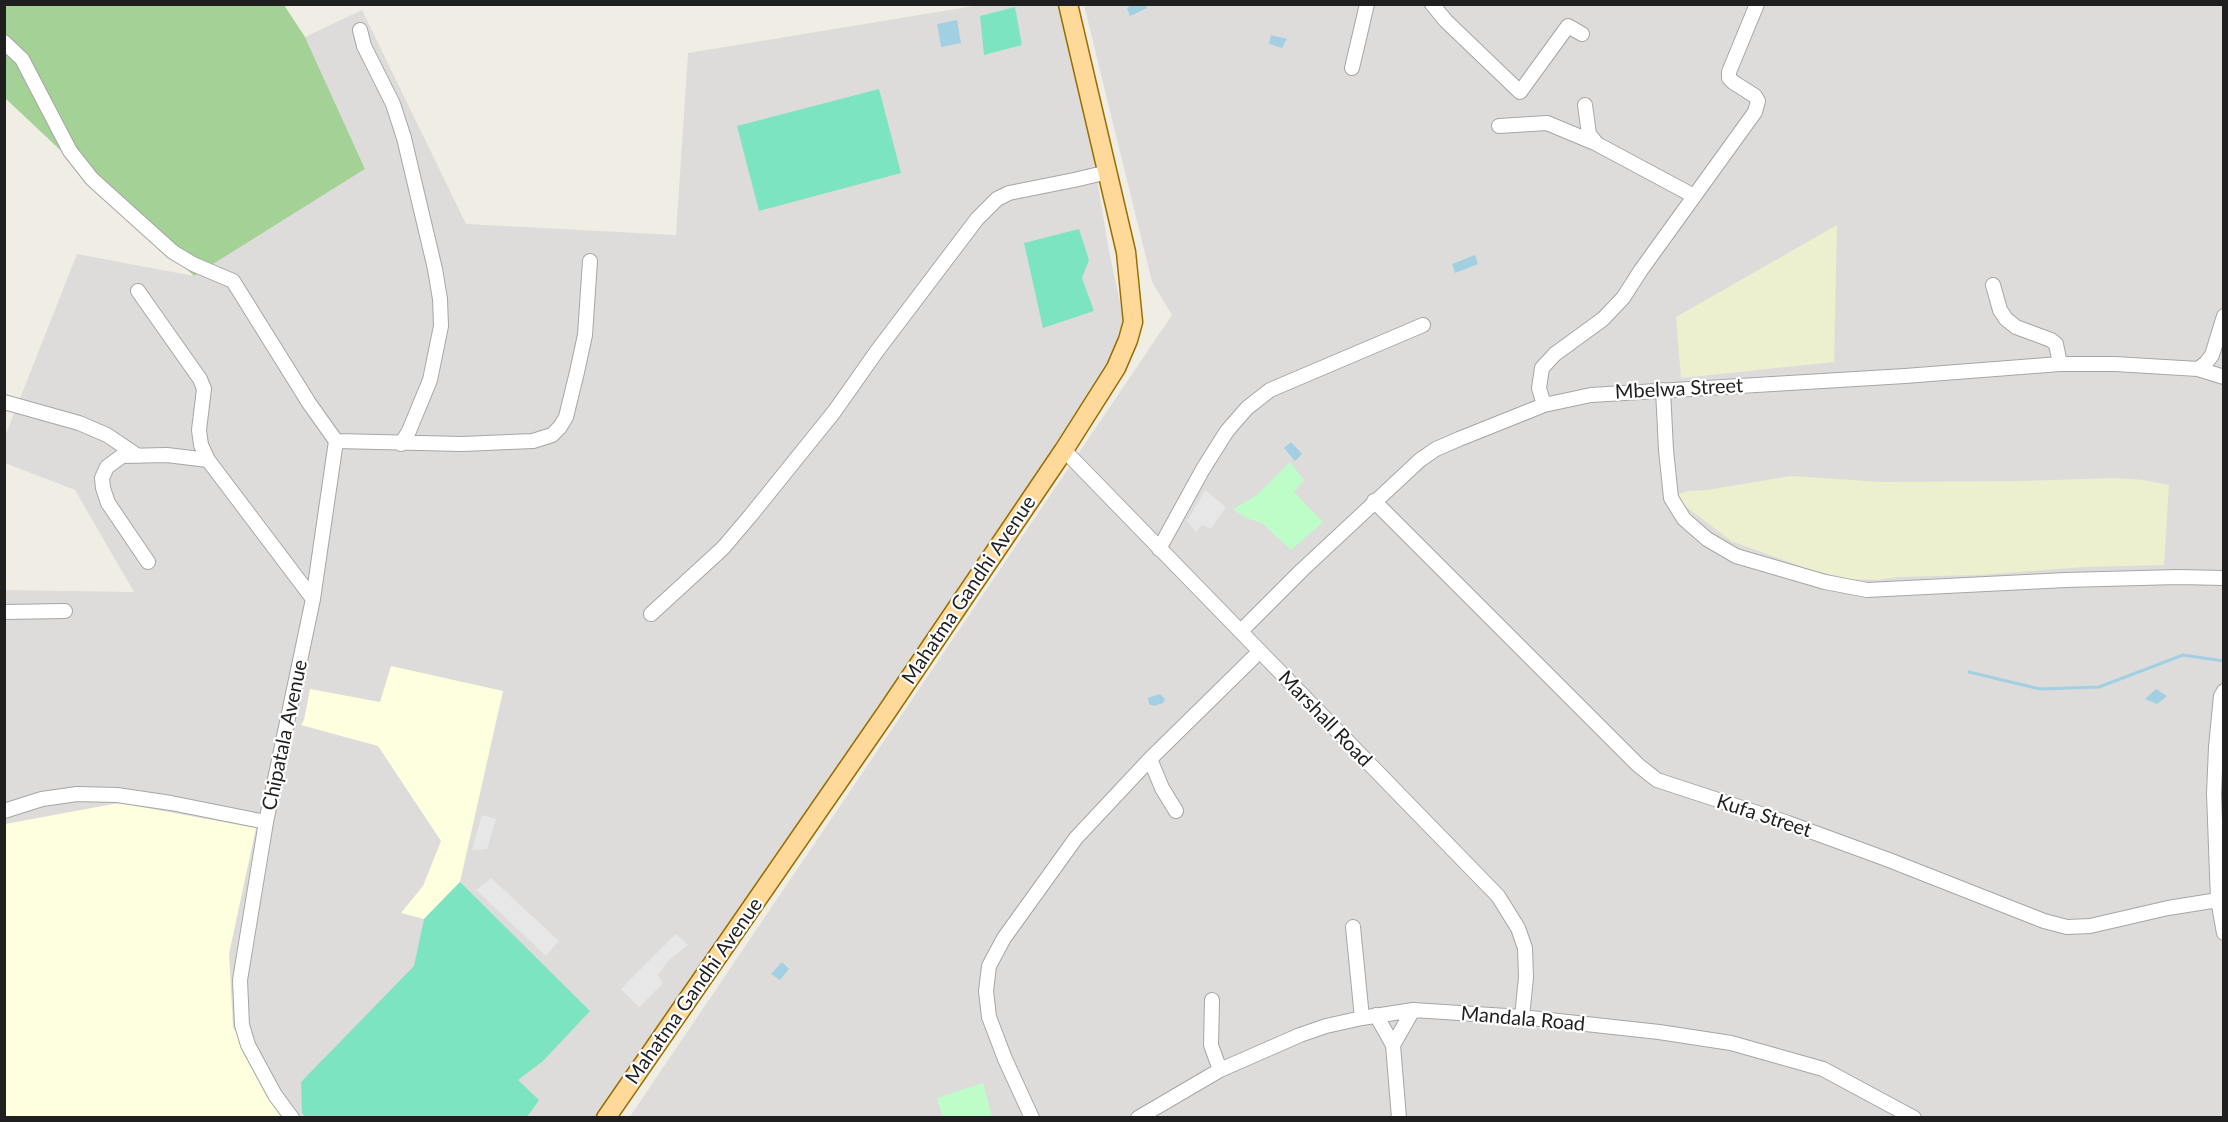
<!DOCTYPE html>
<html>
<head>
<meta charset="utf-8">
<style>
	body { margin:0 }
	#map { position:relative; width:2228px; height:1122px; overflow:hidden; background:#f0ede4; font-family:Lato,sans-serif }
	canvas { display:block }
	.frame { position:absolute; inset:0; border:6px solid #1f1f1f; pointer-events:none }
</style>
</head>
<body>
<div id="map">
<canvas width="2228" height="1122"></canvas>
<div class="frame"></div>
</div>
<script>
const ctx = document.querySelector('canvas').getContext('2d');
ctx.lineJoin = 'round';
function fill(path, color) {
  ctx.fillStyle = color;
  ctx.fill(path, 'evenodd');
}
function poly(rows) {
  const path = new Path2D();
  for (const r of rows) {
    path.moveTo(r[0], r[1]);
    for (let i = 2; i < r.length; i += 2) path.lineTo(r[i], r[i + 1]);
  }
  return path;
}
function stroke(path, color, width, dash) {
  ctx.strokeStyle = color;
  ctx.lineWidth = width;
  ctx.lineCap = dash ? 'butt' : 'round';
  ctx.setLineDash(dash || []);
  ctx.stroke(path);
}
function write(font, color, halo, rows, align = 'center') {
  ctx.font = font + ' Lato,sans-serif';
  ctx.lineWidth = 4.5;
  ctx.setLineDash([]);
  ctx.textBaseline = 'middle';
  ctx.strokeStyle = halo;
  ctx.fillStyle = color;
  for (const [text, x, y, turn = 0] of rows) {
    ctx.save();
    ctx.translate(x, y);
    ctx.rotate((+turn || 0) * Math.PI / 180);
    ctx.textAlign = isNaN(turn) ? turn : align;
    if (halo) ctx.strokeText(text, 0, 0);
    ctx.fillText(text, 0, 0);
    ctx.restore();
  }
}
fill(poly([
	[980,5,1068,5,1109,251,1128,339,944,609,779,867,602,1117,286,1117,5,975,5,590,134,592,75,490,5,463,4,439,77,254,194,276,365,169,305,37,362,10,466,224,676,235,688,53],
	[1084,5,2223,5,2223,1117,629,1118,1172,315,1152,282]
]), '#dddcdb');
fill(poly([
	[391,666,503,691,460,882,424,919,401,913,423,886,441,841,378,746,301,725,304,720,310,689,380,702],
	[119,803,256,828,229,954,233,1027,286,1117,5,1118,5,824]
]), '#fdffde');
fill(poly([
	[1837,225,1834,362,1681,378,1676,317],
	[1791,476,1881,482,2023,481,2114,478,2143,480,2169,485,2164,565,2085,567,1977,575,1897,577,1878,580,1851,579,1808,569,1731,541,1672,496,1688,491,1707,490]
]), '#ecf0ce');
fill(poly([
	[4,5,284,5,305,37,365,169,194,276,5,98]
]), '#a4d296');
fill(poly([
	[1290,462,1304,480,1294,492,1323,522,1291,550,1262,523,1246,518,1233,509,1257,495],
	[983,1083,992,1117,943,1117,937,1098]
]), '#befdc7');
fill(poly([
	[1015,7,1022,45,984,55,980,16],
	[879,89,901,173,759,211,737,126],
	[1079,229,1089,260,1082,278,1094,311,1043,328,1024,243],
	[460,882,590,1011,543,1061,518,1080,539,1100,533,1109,526,1118,306,1117,302,1113,301,1082,414,966,424,919]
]), '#7de4c2');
fill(poly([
	[1205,490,1226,507,1211,529,1202,525,1196,532,1187,521],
	[482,815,496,819,487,849,472,850],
	[491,878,559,941,546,956,476,890],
	[676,934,688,945,668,961,658,975,663,983,639,1007,621,989]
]), '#e7e7e7');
fill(poly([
	[1134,4,1145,5,1147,8,1130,16,1127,8],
	[957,20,961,43,941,47,937,24],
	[1271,35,1287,39,1282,48,1269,44],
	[1475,255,1478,264,1455,273,1452,264],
	[1291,442,1302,454,1295,461,1284,448],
	[2156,689,2167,696,2157,704,2145,699],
	[1160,694,1165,699,1163,703,1154,706,1149,704,1148,698],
	[782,962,789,969,780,980,771,974]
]), '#a2cfe1');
stroke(poly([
	[1969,672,2040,689,2099,687,2183,655,2224,661]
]), '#a2cfe1', 3);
const minor = poly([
	[1432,4,1446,21,1520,92,1568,26,1582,34],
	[360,30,364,46,393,104,404,138,435,269,440,299,441,326,430,380,409,431,401,444],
	[4,42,22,59,70,151,92,179,173,252,193,264,233,281,309,403,336,441,313,599,266,822,240,980,242,1025,248,1045,275,1095,292,1118],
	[1352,68,1367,4],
	[1585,105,1589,134,1597,144,1694,196],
	[1499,126,1547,123,1595,143],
	[1993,285,2000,310,2006,319,2016,327,2051,340,2056,344,2060,364],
	[138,291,200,379,204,389,199,430,201,445,208,460,313,599],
	[2198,369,2206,363,2212,355,2224,316],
	[1663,390,1666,450,1671,498,1684,519,1707,539,1736,556,1825,582,1867,590,2066,580,2178,577,2224,578],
	[4,402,79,423,107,435,138,456],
	[1544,405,1539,388,1542,368,1555,354,1603,319,1623,298,1641,270,1755,112,1758,101,1755,96,1733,82,1729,78,1729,72,1757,4],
	[336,441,462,444,533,441,552,435,560,427,566,417,577,372,585,335,590,261],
	[1064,450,1498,896,1518,928,1525,948,1526,977,1522,1017],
	[1374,501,1638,765,1657,780,1788,823,1889,860,2044,921,2067,927,2090,926,2168,908,2218,900,2224,933],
	[1159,549,1203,469,1227,431,1247,408,1270,390,1423,325],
	[148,562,108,503,103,488,102,478,107,467,122,456,167,455,208,460],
	[4,612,65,611],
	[651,614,723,548,751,515,834,412,877,351,977,219,997,199,1009,193,1074,180,1108,172],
	[1241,631,1302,570,1420,460,1436,449,1459,439,1544,405,1591,395,1905,376,2060,364,2115,364,2198,369,2224,377],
	[1150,759,1162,788,1176,811],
	[4,811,42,799,77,794,117,795,171,803,266,822],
	[2218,900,2214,794,2216,747,2221,696,2224,691],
	[1353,927,1362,1018],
	[1212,1000,1211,1045,1220,1070],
	[1376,1015,1393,1045,1399,1118],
	[1393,1045,1413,1010],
	[1032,1118,1005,1059,989,1017,986,991,989,966,1004,938,1076,838,1150,759,1259,652],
	[1138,1118,1220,1070,1300,1035,1326,1026,1362,1018,1413,1010,1522,1017,1659,1032,1731,1043,1823,1069,1914,1118]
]);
const major = poly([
	[606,1118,886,713,1064,450,1116,368,1128,340,1133,322,1126,252,1068,4]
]);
stroke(minor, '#a6a6a6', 16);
stroke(major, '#996f00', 21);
stroke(minor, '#fff', 14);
stroke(major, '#ffd99a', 18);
write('20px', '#1f1f1f', '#fff', [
	["Mbelwa Street",1679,389,-3],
	["Mahatma Gandhi Avenue",969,590,-56],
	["Marshall Road",1325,719,46],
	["Chipatala Avenue",285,735,-78],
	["Kufa Street",1764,816,18],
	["Mahatma Gandhi Avenue",694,991,-55],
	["Mandala Road",1523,1019,5]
]);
</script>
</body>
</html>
